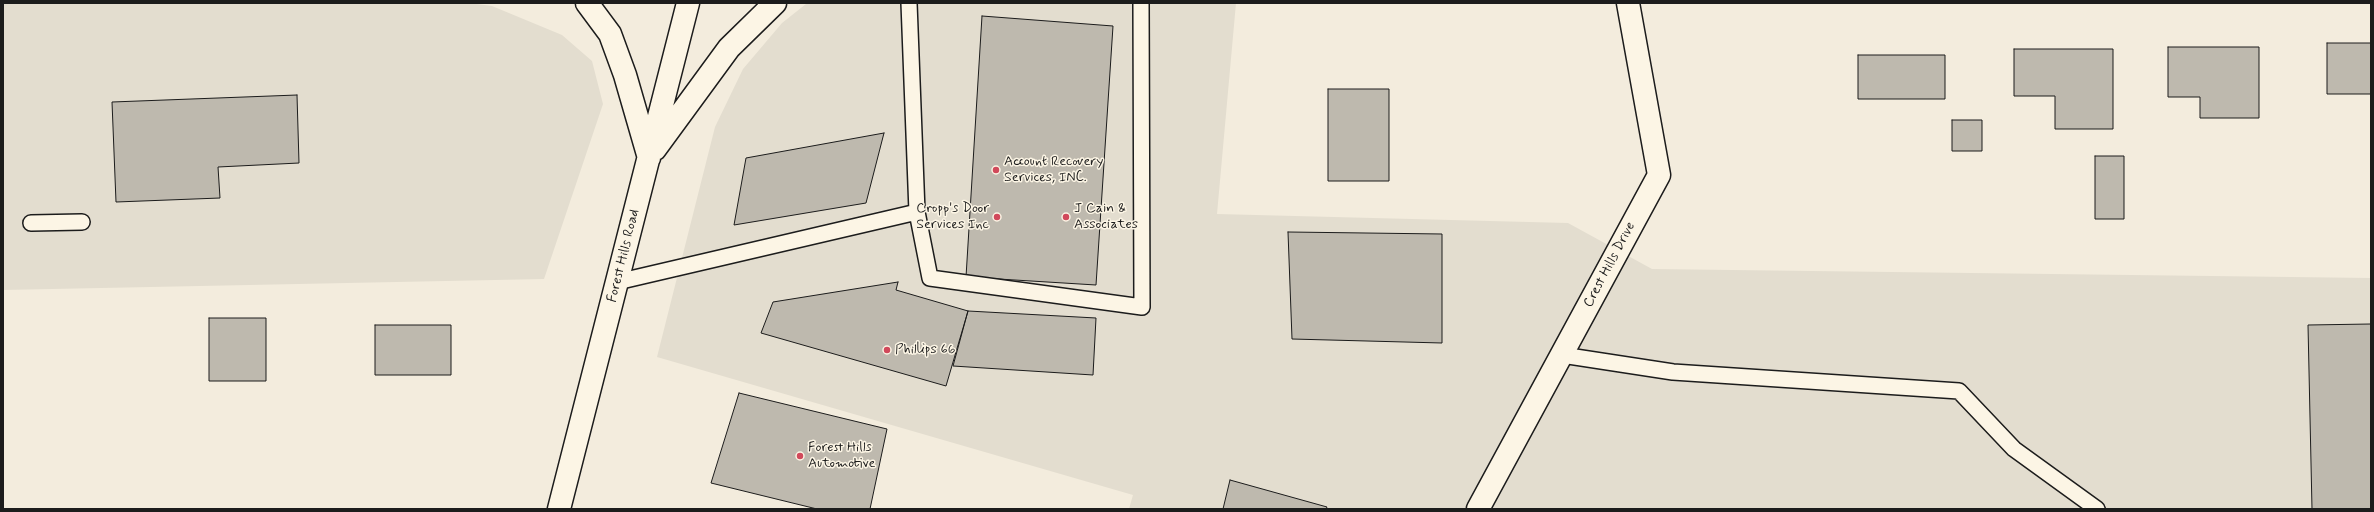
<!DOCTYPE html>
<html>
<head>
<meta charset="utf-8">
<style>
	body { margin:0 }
	#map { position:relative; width:2374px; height:512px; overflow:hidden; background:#f3ecdd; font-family:Mynerve,sans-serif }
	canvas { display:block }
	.frame { position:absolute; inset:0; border:4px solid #1c1c1c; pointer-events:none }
</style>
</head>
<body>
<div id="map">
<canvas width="2374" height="512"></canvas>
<div class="frame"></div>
</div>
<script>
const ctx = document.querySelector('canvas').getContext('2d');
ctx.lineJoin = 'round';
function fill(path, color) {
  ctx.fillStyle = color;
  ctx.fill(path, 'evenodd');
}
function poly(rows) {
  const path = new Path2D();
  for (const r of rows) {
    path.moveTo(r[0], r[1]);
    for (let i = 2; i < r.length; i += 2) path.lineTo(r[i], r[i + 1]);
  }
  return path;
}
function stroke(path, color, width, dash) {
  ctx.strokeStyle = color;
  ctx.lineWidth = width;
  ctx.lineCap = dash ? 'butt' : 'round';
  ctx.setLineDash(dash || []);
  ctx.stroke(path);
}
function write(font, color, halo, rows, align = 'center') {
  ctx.font = font + ' Mynerve,sans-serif';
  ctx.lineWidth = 3;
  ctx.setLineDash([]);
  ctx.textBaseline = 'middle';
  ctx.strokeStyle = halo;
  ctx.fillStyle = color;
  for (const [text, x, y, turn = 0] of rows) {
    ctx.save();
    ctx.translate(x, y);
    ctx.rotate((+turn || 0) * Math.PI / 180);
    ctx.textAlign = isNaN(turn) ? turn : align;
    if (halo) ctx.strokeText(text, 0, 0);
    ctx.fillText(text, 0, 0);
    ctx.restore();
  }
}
fill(poly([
	[3,3,469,3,492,6,562,35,592,61,603,104,544,279,3,290],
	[1236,3,1217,214,1568,223,1652,269,2371,278,2371,509,1129,509,1133,495,657,357,715,127,743,69,782,23,806,4]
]), '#e3ddcf');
const building = poly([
	[982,16,1113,26,1096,285,966,277,982,16],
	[2327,43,2371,43,2371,94,2327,94,2327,43],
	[2168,47,2259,47,2259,118,2200,118,2200,97,2168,97,2168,47],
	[2014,49,2113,49,2113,129,2055,129,2055,96,2014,96,2014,49],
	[1858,55,1945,55,1945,99,1858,99,1858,55],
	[1328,89,1389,89,1389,181,1328,181,1328,89],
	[297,95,299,163,218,167,220,198,116,202,112,102,297,95],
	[1952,120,1982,120,1982,151,1952,151,1952,120],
	[884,133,866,203,734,225,746,158,884,133],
	[2095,156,2124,156,2124,219,2095,219,2095,156],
	[1288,232,1442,234,1442,343,1292,339,1288,232],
	[898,282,896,290,968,311,946,386,761,333,773,302,898,282],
	[968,311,1096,318,1093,375,953,366,968,311],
	[209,318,266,318,266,381,209,381,209,318],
	[2371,324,2371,509,2312,509,2308,325,2371,324],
	[375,325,451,325,451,375,375,375,375,325],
	[739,393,887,429,870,509,817,509,711,483,739,393],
	[1230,480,1327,507,1326,509,1223,509,1230,480]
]);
fill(building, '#beb9ae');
stroke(building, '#1c1c1c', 1);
const lane = poly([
	[917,212,930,278,1142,307,1141,3],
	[31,223,82,222],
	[617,282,917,212,909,3],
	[1562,355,1673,372,1959,391,2014,449,2097,509]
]);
const street = poly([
	[1478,509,1659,175,1628,3]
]);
const secondary = poly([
	[587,3,610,34,625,75,649,158],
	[655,149,729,48,775,3],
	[559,509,688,3]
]);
stroke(lane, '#1c1c1c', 18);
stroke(street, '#1c1c1c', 25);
stroke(secondary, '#1c1c1c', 25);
stroke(lane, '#fcf5e5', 15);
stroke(street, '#fcf5e5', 22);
stroke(secondary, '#fcf5e5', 22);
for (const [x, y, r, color] of [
	[996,170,4,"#d1495b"],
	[997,217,4,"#d1495b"],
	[1066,217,4,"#d1495b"],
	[887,350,4,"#d1495b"],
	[800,456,4,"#d1495b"]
]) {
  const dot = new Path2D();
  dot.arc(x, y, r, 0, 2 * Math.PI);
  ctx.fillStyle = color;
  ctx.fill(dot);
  stroke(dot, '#fcf5e5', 1.5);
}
write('14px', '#1c1c1c', '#fcf5e5', [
	["Account Recovery",1004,162],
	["Services, INC.",1004,178],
	["Cropp's Door",989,209,"right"],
	["Services Inc",989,225,"right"],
	["J Cain &",1074,209],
	["Associates",1074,225],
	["Phillips 66",895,350],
	["Forest Hills",808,448],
	["Automotive",808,464]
], 'left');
write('14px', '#1c1c1c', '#fcf5e5', [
	["Forest Hills Road",624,256,-76],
	["Crest Hills Drive",1610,265,-62]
]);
</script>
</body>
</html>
